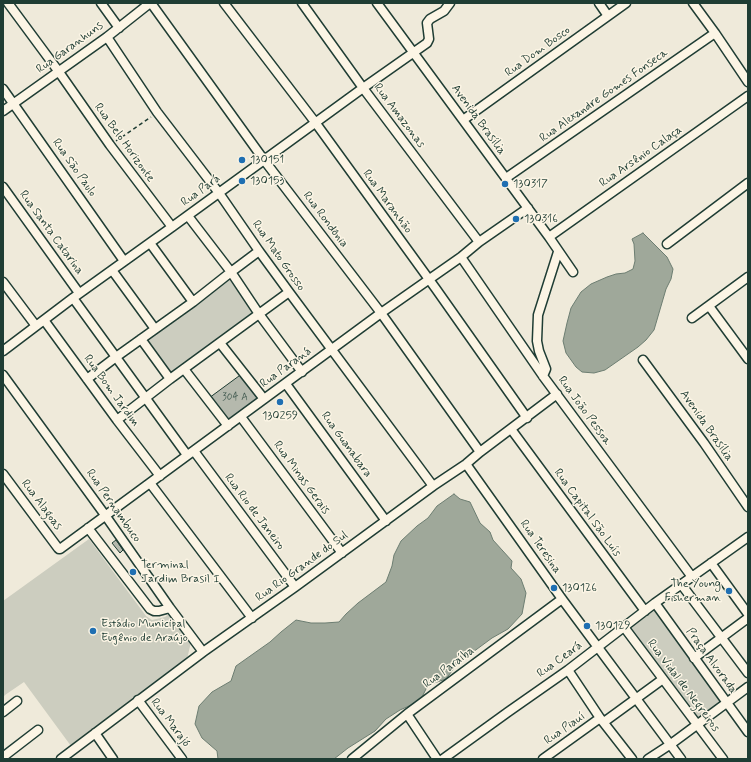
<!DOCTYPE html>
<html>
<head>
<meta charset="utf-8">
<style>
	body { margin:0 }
	#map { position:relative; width:751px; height:762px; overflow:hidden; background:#efeada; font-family:Mynerve,sans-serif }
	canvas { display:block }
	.frame { position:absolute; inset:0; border:4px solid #1f3d34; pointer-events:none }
</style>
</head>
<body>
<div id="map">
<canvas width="751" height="762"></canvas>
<div class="frame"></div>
</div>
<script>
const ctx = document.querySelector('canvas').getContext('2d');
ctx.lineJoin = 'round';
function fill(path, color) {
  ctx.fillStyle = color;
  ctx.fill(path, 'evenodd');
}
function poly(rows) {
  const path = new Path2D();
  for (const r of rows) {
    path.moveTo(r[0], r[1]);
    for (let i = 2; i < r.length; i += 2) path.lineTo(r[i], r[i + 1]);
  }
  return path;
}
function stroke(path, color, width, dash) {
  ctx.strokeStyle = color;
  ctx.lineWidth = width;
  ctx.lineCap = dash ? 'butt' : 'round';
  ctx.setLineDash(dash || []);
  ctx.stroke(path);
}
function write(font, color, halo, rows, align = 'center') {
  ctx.font = font + ' Mynerve,sans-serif';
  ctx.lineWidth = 3;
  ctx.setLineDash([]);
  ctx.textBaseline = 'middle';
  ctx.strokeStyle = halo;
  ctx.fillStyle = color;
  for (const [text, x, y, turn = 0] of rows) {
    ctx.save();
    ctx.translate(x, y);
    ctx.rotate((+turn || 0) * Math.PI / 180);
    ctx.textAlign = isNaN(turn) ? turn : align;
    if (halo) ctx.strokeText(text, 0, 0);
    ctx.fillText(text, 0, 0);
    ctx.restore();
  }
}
fill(poly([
	[227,276,254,314,171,375,141,338],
	[89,539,146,616,152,620,165,617,170,613,191,642,187,659,71,746,24,682,5,695,3,698,3,601],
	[656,606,725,700,698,719,629,626]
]), '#cccdbf');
const water = poly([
	[643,233,667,257,673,269,671,279,666,289,654,330,646,340,638,347,605,370,594,373,582,372,576,367,566,353,563,341,567,323,571,308,581,292,591,284,607,277,616,274,625,273,633,269,635,261,634,244,632,239,643,233],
	[454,494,460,499,470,502,480,523,490,532,493,540,512,561,511,568,521,579,526,593,522,614,508,629,492,638,473,652,460,660,446,679,428,685,420,701,400,710,386,719,375,731,348,748,334,759,218,759,217,751,202,738,195,724,199,706,212,692,231,681,236,666,270,642,281,632,296,620,311,623,325,623,339,622,346,614,358,603,386,582,392,566,394,555,401,541,417,526,428,518,437,506,454,494]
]);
fill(water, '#9fa89a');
stroke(water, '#6c7d71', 1);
fill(poly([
	[248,370,265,392,261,396,210,398,214,394],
	[119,538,126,547,120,551,114,543]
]), '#0003');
const building = poly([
	[243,373,261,397,227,422,209,398,243,373],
	[116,540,123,550,120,553,112,543,116,540]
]);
fill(building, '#b5b9ad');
stroke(building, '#1f3d34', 1);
const minor = poly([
	[8,3,59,72,110,145,172,227],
	[101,3,119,28],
	[151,3,264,160,381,313,480,452],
	[224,3,315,122,436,289,527,418],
	[302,3,363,88,479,242],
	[377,3,549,237,573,272],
	[599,3,608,16],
	[693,3,715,33,748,82],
	[107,37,157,112,219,193,259,251,289,292,433,486],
	[3,89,124,261],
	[3,111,107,37,150,3],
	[463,120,626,3],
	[506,178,715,33],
	[3,187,79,293],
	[188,216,231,272,259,314,302,372],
	[549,237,748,96],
	[150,243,193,302],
	[667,244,748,183],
	[461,257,543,376,692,577],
	[112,270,155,329],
	[3,282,36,326],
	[73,298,187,455],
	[709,306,748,359],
	[692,318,748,277],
	[44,320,117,420,160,476],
	[141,339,170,379],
	[220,343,264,399],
	[3,351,73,298,172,227,363,88,427,43,429,39,427,23,430,19,444,11,450,3],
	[643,360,704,443,748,507],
	[184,369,228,426],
	[3,375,105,515,170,608,203,652],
	[543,376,546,369,539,351,537,341,538,315,558,252],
	[87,379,116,357,193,302,231,272,259,251],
	[286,384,386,521],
	[241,417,342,553],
	[117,420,170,379,289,292],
	[511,429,645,611],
	[194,451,295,587],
	[466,464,562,599,681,759],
	[3,474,58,548,59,549,60,549,381,313,461,257,479,242,528,208],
	[150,483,252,618],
	[88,528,150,609,154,611,159,611,170,608],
	[711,563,748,614],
	[681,584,748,673],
	[655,603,748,732],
	[624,627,723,759],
	[694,658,748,618],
	[568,670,600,718,632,759],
	[138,700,182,759],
	[3,712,17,701],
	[407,714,437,759],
	[604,722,663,679],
	[95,733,113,759],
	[3,757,38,730],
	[61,759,203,652,295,587,433,486,466,464,480,452,557,394],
	[352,759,407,714,562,599],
	[443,759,508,712,568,670,655,603,748,537],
	[543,759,600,718],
	[648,759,671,744,748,687]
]);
stroke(minor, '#1f3d34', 11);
stroke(poly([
	[116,141,151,117]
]), '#1f3d34', 1.5, [4, 3]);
stroke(minor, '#fcf5e5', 8);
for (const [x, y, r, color] of [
	[242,160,4,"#1f6fb2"],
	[242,181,4,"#1f6fb2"],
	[505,184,4,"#1f6fb2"],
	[516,219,4,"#1f6fb2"],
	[280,402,4,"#1f6fb2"],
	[133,572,4,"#1f6fb2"],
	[554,588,4,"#1f6fb2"],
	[729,591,4,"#1f6fb2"],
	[587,626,4,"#1f6fb2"],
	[93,631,4,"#1f6fb2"]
]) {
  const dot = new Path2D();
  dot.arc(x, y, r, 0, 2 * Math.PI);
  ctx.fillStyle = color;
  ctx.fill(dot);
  stroke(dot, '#fcf5e5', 1.5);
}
write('10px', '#445c52', null, [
	["304 A",235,398]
]);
write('12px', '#1f3d34', '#fcf5e5', [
	["Rua Garanhuns",70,48,-36],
	["Rua Dom Bosco",538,52,-36],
	["Rua Alexandre Gomes Fonseca",604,96,-35],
	["Rua Amazonas",399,116,53],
	["Avenida Brasília",478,120,54],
	["Rua Belo Horizonte",124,143,54],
	["Rua Arsênio Calaça",641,157,-35],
	["Rua São Paulo",74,168,55],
	["Rua Pará",201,191,-36],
	["Rua Maranhão",387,202,54],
	["Rua Rondônia",325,220,53],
	["Rua Santa Catarina",51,233,54],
	["Rua Mato Grosso",278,256,55],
	["Rua Paraná",286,368,-36],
	["Rua Bom Jardim",111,391,54],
	["Rua João Pessoa",584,411,54],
	["Avenida Brasília",706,426,55],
	["Rua Guanabara",346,445,54],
	["Rua Minas Gerais",301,478,54],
	["Rua Alagoas",41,505,53],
	["Rua Pernambuco",113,506,55],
	["Rua Rio de Janeiro",254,512,53],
	["Rua Capital São Luís",587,513,54],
	["Rua Teresina",540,547,55],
	["Rua Rio Grande do Sul",302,567,-36],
	["Rua Ceará",560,660,-36],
	["Praça Alvorada",711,661,54],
	["Rua Paraíba",449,668,-37],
	["Rua Vidal de Negreiros",683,686,53],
	["Rua Marajó",170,723,53],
	["Rua Piauí",565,729,-35]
]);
write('12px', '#1f3d34', '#fcf5e5', [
	["130151",250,160],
	["130153",250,181],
	["130317",513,184],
	["130316",524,219],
	["130259",280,416,"center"],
	["Terminal",141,565],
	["Jardim Brasil I",141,579],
	["The Young",721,584,"right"],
	["Fisherman",721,598,"right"],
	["130126",562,588],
	["Estádio Municipal",101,624],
	["Eugênio de Araújo",101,638],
	["130129",595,626]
], 'left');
</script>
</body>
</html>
